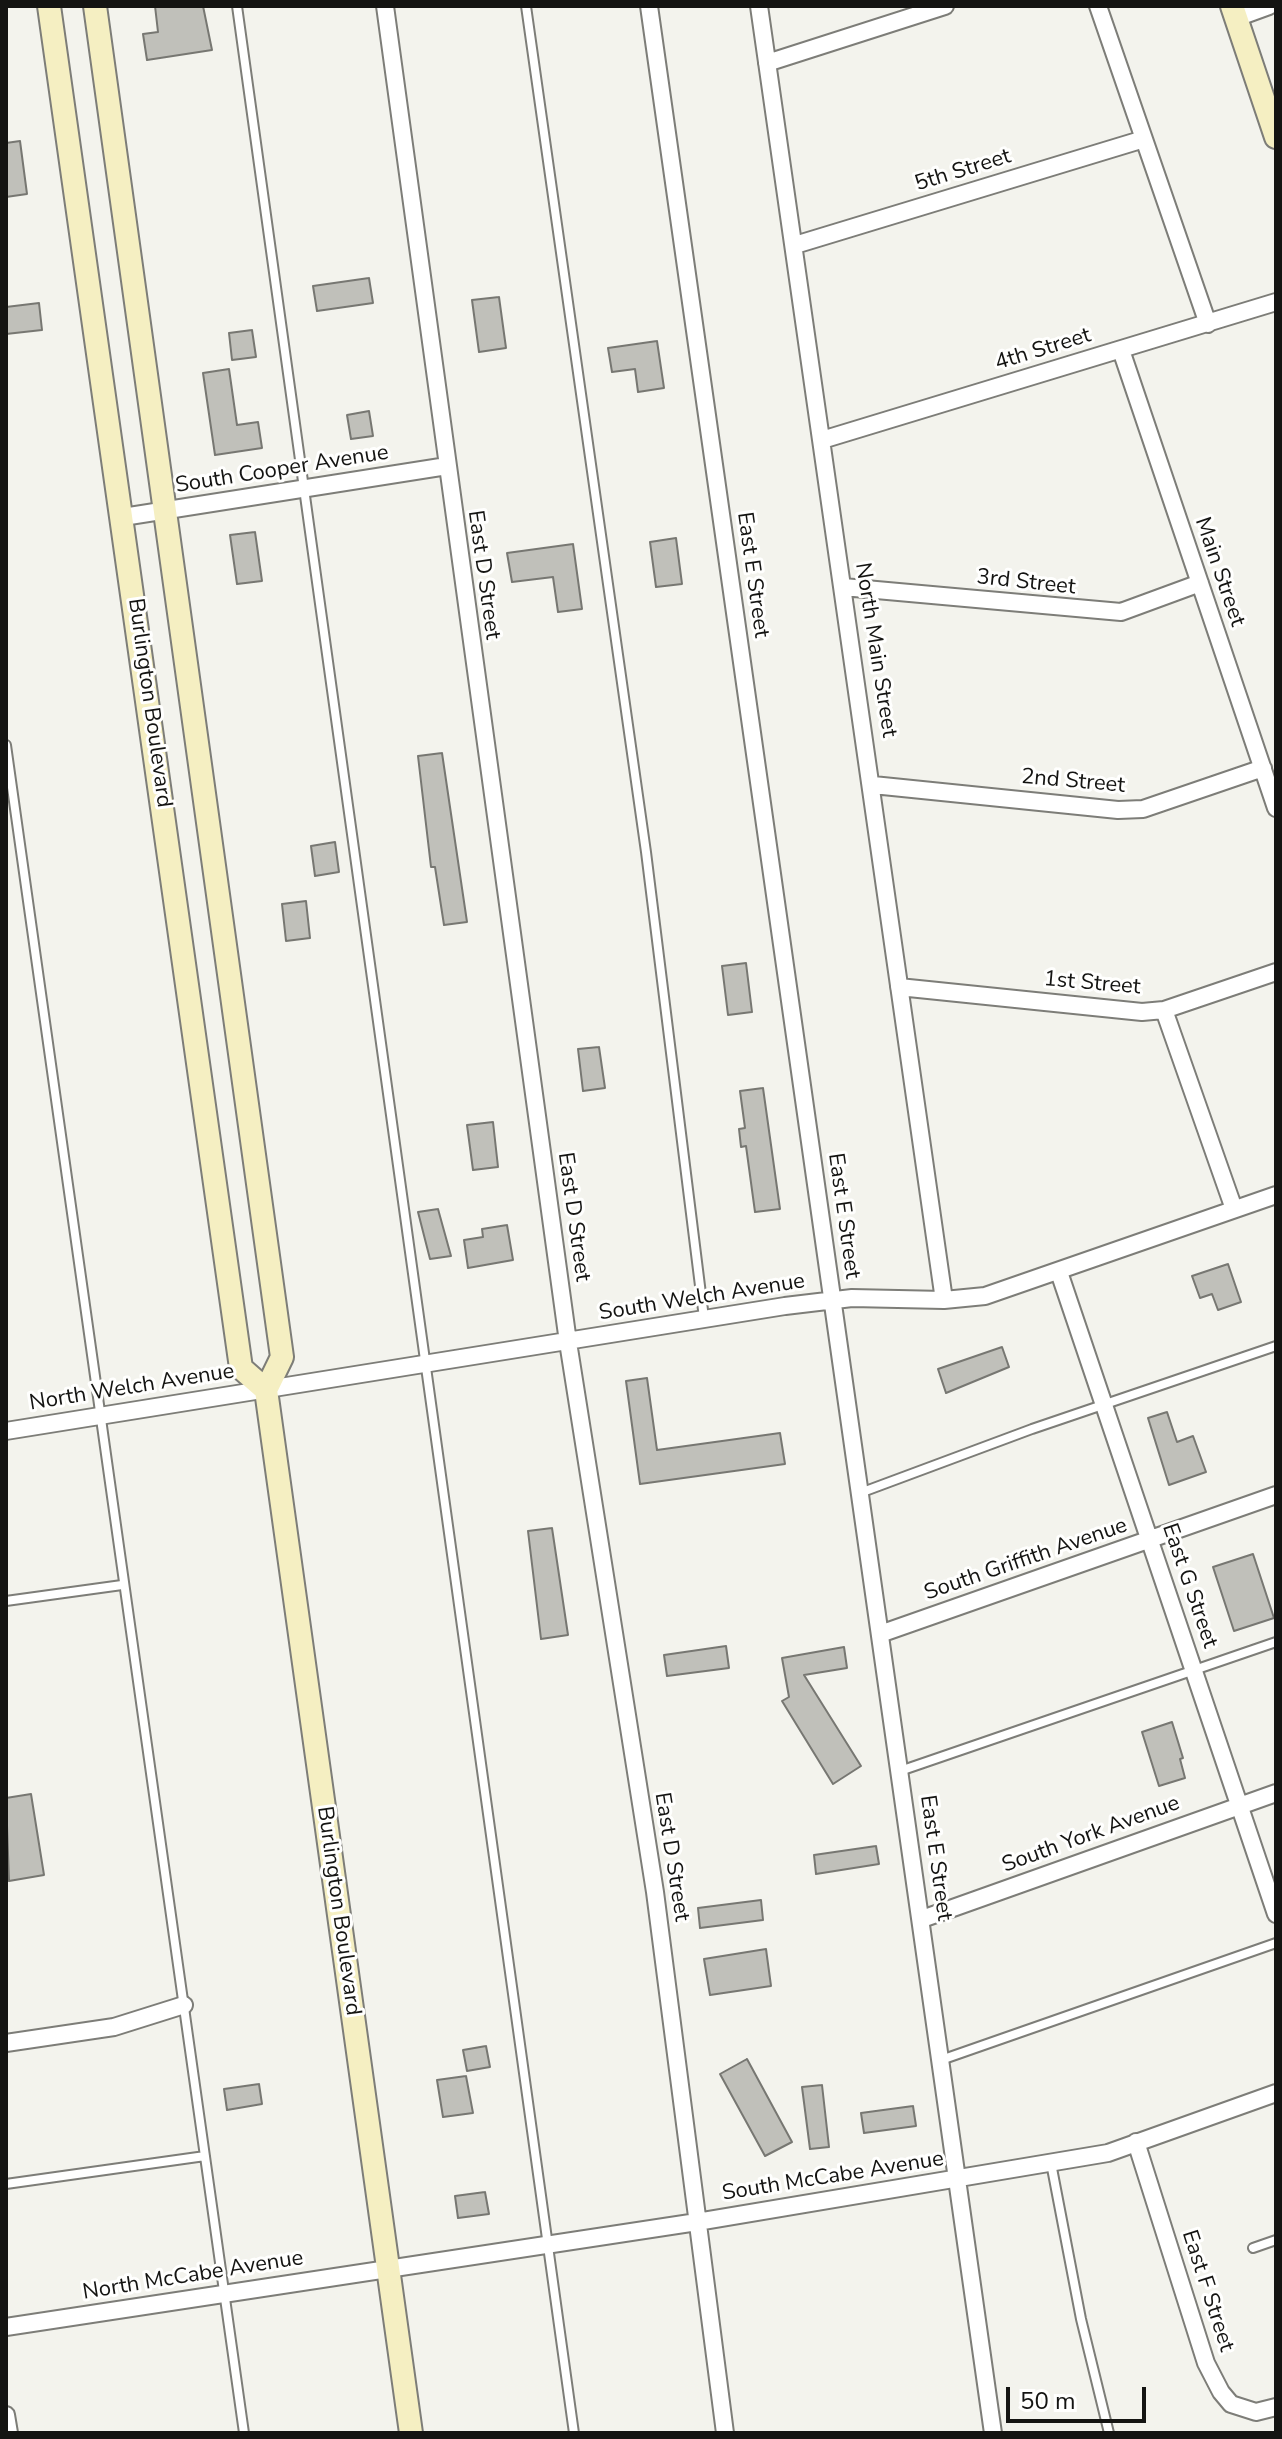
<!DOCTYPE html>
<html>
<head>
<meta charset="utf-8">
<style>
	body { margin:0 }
	#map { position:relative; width:1282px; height:2439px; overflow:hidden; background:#f3f3ed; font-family:"Nunito Sans",sans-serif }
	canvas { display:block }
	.frame { position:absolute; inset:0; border:8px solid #141412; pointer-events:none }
	.scale { position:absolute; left:1006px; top:2387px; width:140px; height:36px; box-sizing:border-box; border:4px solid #141412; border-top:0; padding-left:10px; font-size:24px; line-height:28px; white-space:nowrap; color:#141412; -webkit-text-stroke:6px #fffffe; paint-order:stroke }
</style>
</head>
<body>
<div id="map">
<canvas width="1282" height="2439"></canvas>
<div class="frame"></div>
<div class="scale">50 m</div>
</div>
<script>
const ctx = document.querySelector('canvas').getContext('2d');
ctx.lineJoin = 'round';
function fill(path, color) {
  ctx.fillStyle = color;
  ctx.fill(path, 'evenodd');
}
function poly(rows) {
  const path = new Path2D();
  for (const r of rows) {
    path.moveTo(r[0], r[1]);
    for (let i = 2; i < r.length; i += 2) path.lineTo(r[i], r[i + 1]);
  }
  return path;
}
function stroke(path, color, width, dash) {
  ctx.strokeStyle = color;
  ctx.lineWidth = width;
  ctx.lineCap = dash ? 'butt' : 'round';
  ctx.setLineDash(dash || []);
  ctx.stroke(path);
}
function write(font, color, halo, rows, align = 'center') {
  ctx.font = font + ' "Nunito Sans",sans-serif';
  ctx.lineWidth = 6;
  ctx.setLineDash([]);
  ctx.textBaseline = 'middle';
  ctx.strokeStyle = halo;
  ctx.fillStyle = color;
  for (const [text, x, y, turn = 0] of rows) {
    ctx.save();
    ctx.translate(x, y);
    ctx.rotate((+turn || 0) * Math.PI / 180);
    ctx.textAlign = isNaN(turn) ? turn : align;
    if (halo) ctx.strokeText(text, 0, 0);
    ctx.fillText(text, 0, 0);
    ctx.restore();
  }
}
const building = poly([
	[155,6,203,6,212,50,147,60,143,34,158,32,155,6],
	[20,141,27,194,6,197,6,143,20,141],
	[369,278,373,303,317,311,313,286,369,278],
	[499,297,506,348,479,352,472,300,499,297],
	[39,303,42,330,6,334,6,307,39,303],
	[252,330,256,357,232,360,229,333,252,330],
	[657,341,664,388,638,392,635,369,612,372,608,348,657,341],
	[229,369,237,425,258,422,262,448,215,455,203,373,229,369],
	[369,411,373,436,351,439,347,415,369,411],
	[255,532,262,581,237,584,230,535,255,532],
	[676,538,682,584,656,587,650,542,676,538],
	[573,544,582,609,558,612,553,577,512,582,507,553,573,544],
	[442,753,467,922,444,925,435,867,431,867,418,756,442,753],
	[335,842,339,872,315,876,311,846,335,842],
	[306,901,310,938,286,941,282,904,306,901],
	[746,963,752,1012,728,1015,722,966,746,963],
	[599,1047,605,1088,583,1091,578,1049,599,1047],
	[763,1088,780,1209,755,1212,746,1146,741,1147,739,1129,745,1128,740,1091,763,1088],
	[493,1122,498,1167,473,1170,467,1125,493,1122],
	[438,1209,451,1256,430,1259,418,1212,438,1209],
	[507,1225,513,1260,468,1268,464,1240,483,1237,482,1229,507,1225],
	[1228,1264,1241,1302,1218,1310,1212,1294,1200,1298,1192,1276,1228,1264],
	[1002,1347,1009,1367,946,1393,938,1369,1002,1347],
	[647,1378,657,1450,780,1433,785,1464,640,1484,626,1381,647,1378],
	[1167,1412,1177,1442,1193,1436,1206,1472,1169,1485,1148,1418,1167,1412],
	[552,1528,568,1635,541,1639,528,1531,552,1528],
	[1253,1554,1274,1618,1234,1631,1213,1567,1253,1554],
	[726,1646,729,1668,667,1676,664,1655,726,1646],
	[844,1647,847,1668,804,1675,861,1766,833,1784,782,1701,789,1697,782,1658,844,1647],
	[1172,1722,1183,1758,1180,1759,1185,1778,1159,1786,1142,1732,1172,1722],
	[31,1794,44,1875,9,1881,6,1798,31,1794],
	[876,1846,879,1864,816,1874,814,1855,876,1846],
	[761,1900,763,1920,700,1928,698,1908,761,1900],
	[766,1949,771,1986,710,1995,704,1959,766,1949],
	[486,2046,490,2067,467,2071,463,2050,486,2046],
	[747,2059,792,2142,765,2156,720,2074,747,2059],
	[466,2076,473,2113,443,2117,437,2080,466,2076],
	[259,2084,262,2104,227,2110,224,2089,259,2084],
	[822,2085,829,2147,810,2149,802,2087,822,2085],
	[913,2106,916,2126,864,2133,861,2113,913,2106],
	[485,2192,489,2214,458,2218,455,2196,485,2192]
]);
fill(building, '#c0c0ba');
stroke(building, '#777772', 2);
const lane = poly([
	[237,6,574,2433],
	[526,6,646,852,704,1318],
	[6,745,244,2433],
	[860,1493,1032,1429,1276,1346],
	[6,1601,122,1585],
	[900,1771,1276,1642],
	[941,2060,1276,1943],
	[1051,2163,1081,2319,1109,2433],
	[6,2184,205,2156],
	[1253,2248,1276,2240]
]);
const street = poly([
	[385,6,568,1342,655,1892,725,2433],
	[649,6,993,2433],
	[759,6,944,1300],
	[1098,6,1208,324],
	[1236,18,1269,6],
	[767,63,945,6],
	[795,245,1144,139],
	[1121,350,1276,808],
	[822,440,1276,302],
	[123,517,447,466],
	[843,587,1121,612,1200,583],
	[873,785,1118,810,1143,809,1263,768],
	[899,987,1142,1012,1164,1010,1276,972],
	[1164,1010,1234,1209],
	[1059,1272,1276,1914],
	[6,1431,785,1306,852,1298,944,1300,985,1296,1276,1195],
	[880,1634,1276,1495],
	[922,1919,1276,1793],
	[6,2043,114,2027,184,2005],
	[1136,2142,1206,2363,1221,2392,1231,2404,1256,2412,1276,2407],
	[6,2327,697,2222,1108,2153,1276,2093],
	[6,2415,9,2433]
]);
const secondary = poly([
	[49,6,241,1368,266,1390],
	[95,6,282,1357,266,1390,411,2433],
	[1232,6,1276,137]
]);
stroke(lane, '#7d7d78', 12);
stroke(street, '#7d7d78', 20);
stroke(secondary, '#7d7d78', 26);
stroke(lane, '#fff', 8);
stroke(street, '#fff', 16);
stroke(secondary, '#f5efc2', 22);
write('22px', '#141412', '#fffffe', [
	["5th Street",963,171,-17],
	["4th Street",1043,350,-17],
	["South Cooper Avenue",282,470,-9],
	["Main Street",1219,572,71],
	["East D Street",483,575,82],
	["East E Street",752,575,82],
	["3rd Street",1026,583,6],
	["North Main Street",875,650,81],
	["Burlington Boulevard",149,703,82],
	["2nd Street",1073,782,5],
	["1st Street",1092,984,5],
	["East E Street",843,1216,82],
	["East D Street",573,1217,82],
	["South Welch Avenue",702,1298,-9],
	["North Welch Avenue",132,1388,-9],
	["South Griffith Avenue",1026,1560,-19],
	["East G Street",1189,1586,71],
	["South York Avenue",1091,1835,-20],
	["East D Street",671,1857,81],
	["East E Street",935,1858,82],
	["Burlington Boulevard",338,1911,82],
	["South McCabe Avenue",833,2177,-9],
	["North McCabe Avenue",193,2276,-9],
	["East F Street",1207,2291,72]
]);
</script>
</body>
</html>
